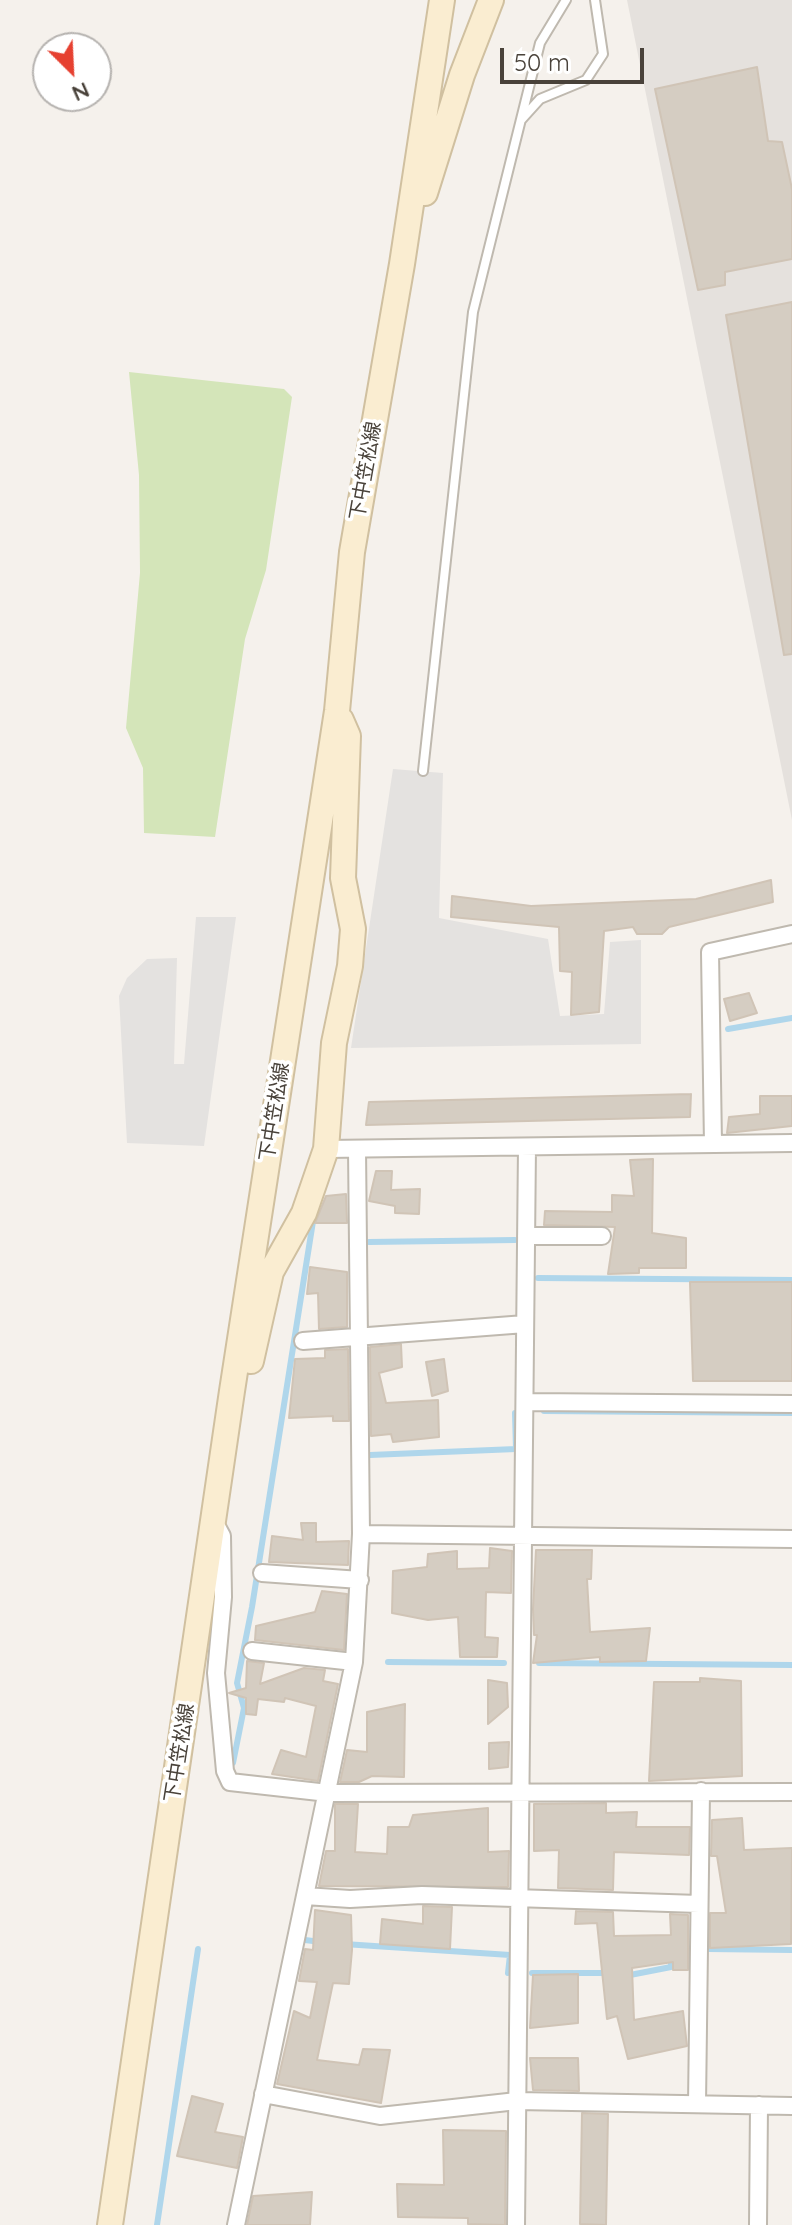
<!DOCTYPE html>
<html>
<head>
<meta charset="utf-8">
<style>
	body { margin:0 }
	#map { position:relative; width:792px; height:2225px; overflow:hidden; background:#f5f1ec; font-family:Quicksand,sans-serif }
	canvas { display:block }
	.north { position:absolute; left:32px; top:32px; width:80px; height:80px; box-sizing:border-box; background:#fff; border:2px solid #b6b3b0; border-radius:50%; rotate:156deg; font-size:22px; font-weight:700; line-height:32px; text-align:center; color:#49423a }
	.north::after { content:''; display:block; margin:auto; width:28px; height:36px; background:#e64131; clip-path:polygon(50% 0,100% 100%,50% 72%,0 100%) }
	.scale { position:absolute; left:500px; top:48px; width:144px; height:36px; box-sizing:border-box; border:4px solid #49423a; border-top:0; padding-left:10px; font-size:24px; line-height:28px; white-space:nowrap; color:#49423a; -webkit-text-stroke:6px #fff; paint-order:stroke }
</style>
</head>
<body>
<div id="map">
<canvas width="792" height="2225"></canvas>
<div class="north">N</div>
<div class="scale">50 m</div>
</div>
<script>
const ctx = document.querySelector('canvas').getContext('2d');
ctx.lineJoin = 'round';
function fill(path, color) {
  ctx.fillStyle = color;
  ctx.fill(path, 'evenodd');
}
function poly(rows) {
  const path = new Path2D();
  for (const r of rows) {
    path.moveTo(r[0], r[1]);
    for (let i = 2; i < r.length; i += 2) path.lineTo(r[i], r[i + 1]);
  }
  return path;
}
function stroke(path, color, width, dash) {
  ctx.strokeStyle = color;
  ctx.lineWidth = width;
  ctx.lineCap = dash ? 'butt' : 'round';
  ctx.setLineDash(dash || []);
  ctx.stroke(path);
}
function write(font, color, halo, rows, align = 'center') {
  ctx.font = font + ' Quicksand,"Noto Sans JP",sans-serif';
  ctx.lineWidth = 7;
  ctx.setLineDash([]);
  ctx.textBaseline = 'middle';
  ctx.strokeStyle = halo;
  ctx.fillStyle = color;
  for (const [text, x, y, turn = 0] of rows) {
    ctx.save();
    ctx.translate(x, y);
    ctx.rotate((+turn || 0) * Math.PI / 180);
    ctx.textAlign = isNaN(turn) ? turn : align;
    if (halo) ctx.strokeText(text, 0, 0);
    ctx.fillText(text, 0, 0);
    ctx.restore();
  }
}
fill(poly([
	[627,0,792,0,792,820,690,313]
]), '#e5e1dd');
fill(poly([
	[129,372,284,389,292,397,266,570,245,639,215,837,144,833,143,768,126,728,140,573,139,475]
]), '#d4e5b9');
fill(poly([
	[393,769,443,773,439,918,548,939,560,1016,604,1014,610,942,641,940,641,1044,351,1048],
	[196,917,236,917,204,1146,127,1143,119,996,127,978,147,959,177,958,174,1064,184,1064]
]), '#e4e2e0');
stroke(poly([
	[728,1029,792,1018],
	[369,1242,515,1240],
	[538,1278,792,1280],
	[544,1411,792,1413],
	[370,1455,516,1449,515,1413],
	[388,1662,504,1663],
	[539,1663,792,1665],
	[233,1763,244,1708,237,1683,252,1607,314,1215],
	[305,1940,321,1942],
	[344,1944,510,1955,508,1973],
	[708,1949,792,1950],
	[532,1973,609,1973],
	[625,1976,671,1967,671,1957],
	[157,2225,198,1949]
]), '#afd6eb', 6);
const building = poly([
	[757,67,768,141,782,142,792,189,792,259,725,272,725,285,698,290,655,89,757,67],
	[792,302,792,654,784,655,726,315,792,302],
	[771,880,773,902,669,927,662,934,637,934,633,927,604,931,599,1012,571,1015,572,972,560,971,559,927,451,917,452,896,531,906,696,899,771,880],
	[749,993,757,1013,730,1021,724,999,749,993],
	[691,1094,690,1117,366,1125,369,1102,691,1094],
	[760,1096,792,1096,792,1126,727,1133,729,1117,760,1114,760,1096],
	[653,1159,652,1233,686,1238,686,1268,639,1268,639,1273,608,1274,615,1227,544,1225,545,1211,612,1212,612,1195,634,1196,630,1160,653,1159],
	[376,1171,392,1171,391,1190,420,1189,419,1214,395,1213,395,1206,369,1201,376,1171],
	[346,1194,347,1223,315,1223,326,1196,346,1194],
	[310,1267,347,1272,347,1327,319,1329,318,1293,307,1294,310,1267],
	[690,1282,792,1282,792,1381,693,1381,690,1282],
	[401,1344,402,1367,379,1373,386,1403,438,1400,439,1437,393,1442,391,1434,371,1436,370,1347,401,1344],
	[348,1349,349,1421,333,1421,333,1416,289,1418,295,1359,325,1358,325,1350,348,1349],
	[444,1359,448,1391,432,1396,426,1362,444,1359],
	[301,1523,316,1523,316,1542,349,1541,348,1565,269,1562,272,1536,303,1540,301,1523],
	[490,1548,512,1551,511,1593,486,1592,485,1637,498,1638,497,1657,460,1657,458,1617,428,1620,392,1613,393,1571,427,1567,428,1554,457,1551,457,1569,489,1568,490,1548],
	[536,1550,592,1550,591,1579,587,1579,590,1632,650,1628,646,1661,600,1662,600,1657,533,1663,537,1635,534,1635,533,1609,536,1550],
	[322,1591,347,1594,344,1650,255,1640,256,1626,315,1612,322,1591],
	[247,1661,264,1663,260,1684,304,1668,325,1670,323,1681,338,1684,318,1781,272,1774,281,1750,306,1757,316,1706,285,1698,284,1702,258,1699,256,1715,246,1714,246,1698,229,1693,246,1688,247,1661],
	[700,1678,741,1681,742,1776,649,1781,654,1682,700,1682,700,1678],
	[488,1680,507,1683,508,1707,488,1724,488,1680],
	[405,1704,404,1777,372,1776,359,1782,340,1782,347,1750,367,1752,367,1712,405,1704],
	[509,1742,508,1767,489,1769,489,1743,509,1742],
	[606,1803,606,1813,637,1812,636,1827,690,1827,689,1855,614,1852,613,1890,558,1888,559,1850,534,1851,534,1804,606,1803],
	[335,1804,358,1804,355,1852,387,1854,388,1827,409,1827,413,1815,488,1808,488,1852,509,1851,508,1887,319,1886,326,1851,335,1851,335,1804],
	[742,1818,744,1850,792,1848,791,1944,710,1948,710,1913,726,1913,717,1856,711,1856,712,1820,742,1818],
	[423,1906,452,1907,450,1949,380,1944,382,1919,423,1924,423,1906],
	[315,1910,351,1915,352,1950,349,1984,333,1983,317,2060,359,2065,363,2049,390,2050,381,2103,277,2084,294,2011,310,2018,317,1982,299,1981,305,1949,313,1950,315,1910],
	[576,1911,613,1912,614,1936,671,1935,670,1914,688,1915,688,1970,673,1970,673,1962,632,1968,634,2020,683,2011,687,2046,628,2059,617,2016,607,2019,597,1923,575,1924,576,1911],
	[578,1974,578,2023,530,2028,533,1975,578,1974],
	[530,2058,578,2058,579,2091,533,2090,530,2058],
	[192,2096,223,2104,215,2132,243,2137,237,2168,177,2156,192,2096],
	[582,2113,608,2114,606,2225,580,2224,582,2113],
	[443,2130,506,2131,505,2225,468,2224,468,2218,398,2217,397,2184,444,2185,443,2130],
	[312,2192,310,2225,247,2225,253,2196,312,2192]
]);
fill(building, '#d5cdc2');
stroke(building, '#d0c4b6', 2);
const lane = poly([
	[521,120,540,99,586,80,603,54,595,0],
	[423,771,473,312,540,43,566,0]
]);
const street = poly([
	[713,1144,710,952,792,934],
	[326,1149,792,1143],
	[526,1236,602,1236],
	[303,1341,525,1324],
	[526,1402,792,1404],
	[215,1523,222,1536,223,1597,216,1673,225,1771,230,1782,328,1793,792,1792],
	[361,1534,792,1539],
	[262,1573,360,1580],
	[252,1651,354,1662],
	[305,1896,350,1899,422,1895,699,1904],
	[263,2094,380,2116,517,2101,792,2106],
	[697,2104,701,1791],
	[236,2225,354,1662,361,1534,357,1149],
	[516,2225,527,1147],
	[758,2225,759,2105]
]);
const secondary = poly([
	[425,193,462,75,491,0],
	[251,1361,271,1272,304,1213,326,1149,334,1043,350,966,353,929,343,878,348,736,341,720],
	[110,2225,232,1391,337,711,352,552,402,264,442,0]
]);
stroke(lane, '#bfb9af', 12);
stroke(street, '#bfb9af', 20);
stroke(secondary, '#d0c0a0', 28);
stroke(lane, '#fff', 8);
stroke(street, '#fff', 16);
stroke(secondary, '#faedd1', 24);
write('20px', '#49423a', '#fff', [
	["下中笠松線",366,471,-80],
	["下中笠松線",275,1112,-81],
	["下中笠松線",180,1753,-81]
]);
</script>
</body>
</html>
